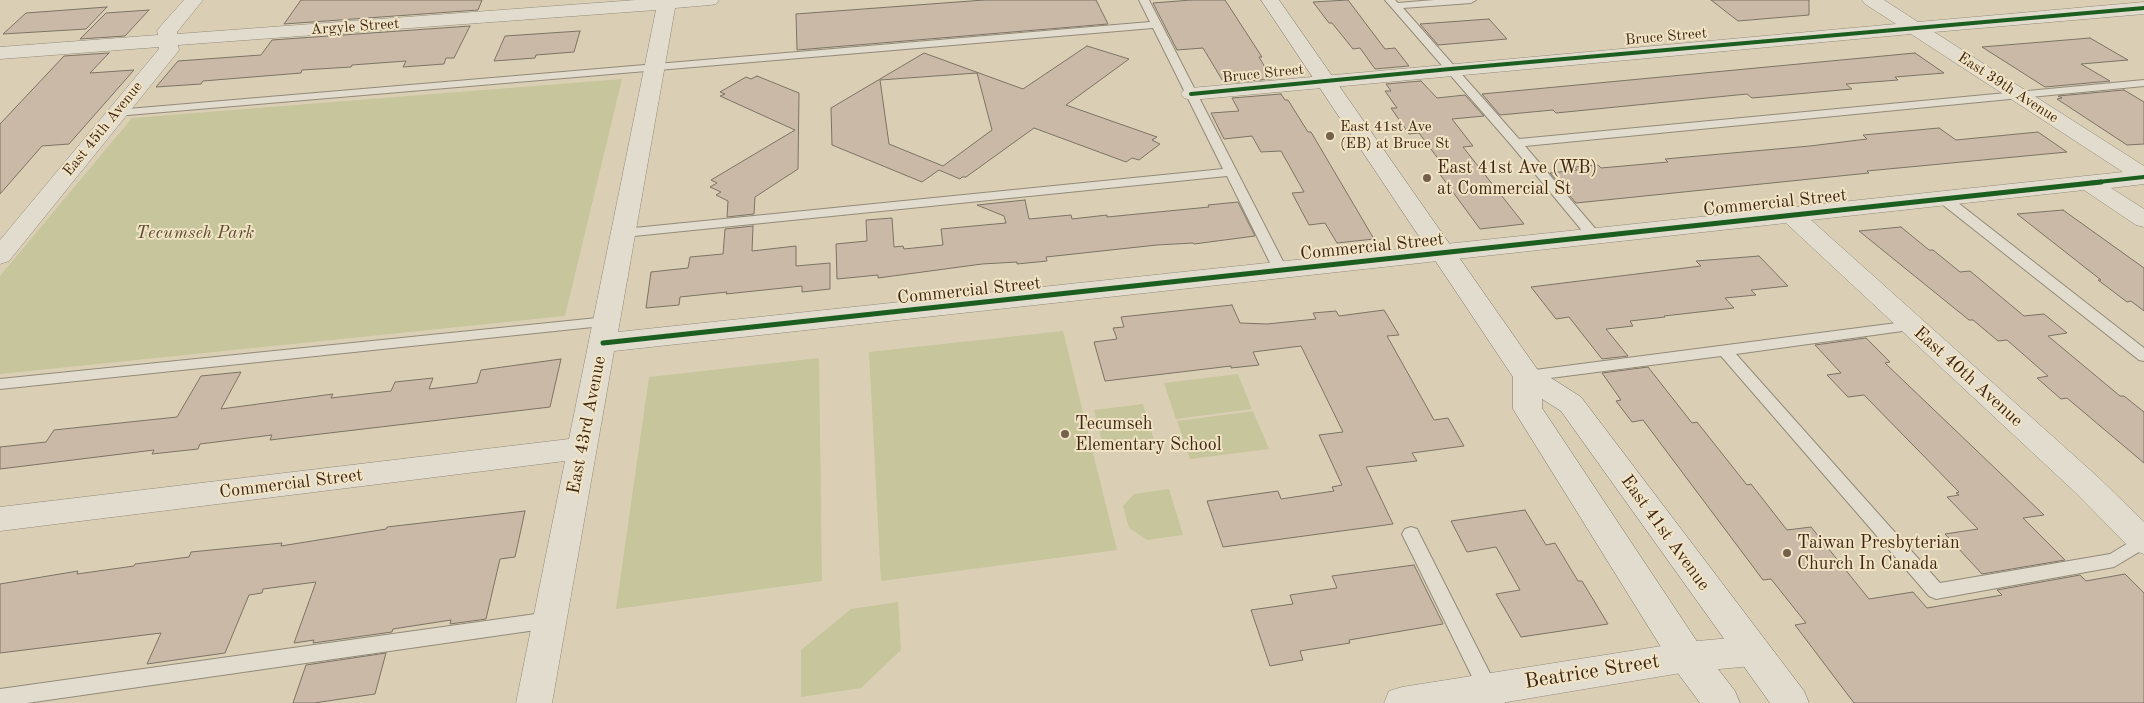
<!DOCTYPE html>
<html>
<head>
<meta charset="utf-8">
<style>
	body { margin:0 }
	canvas { display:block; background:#dacfb5 }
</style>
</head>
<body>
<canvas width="2144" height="703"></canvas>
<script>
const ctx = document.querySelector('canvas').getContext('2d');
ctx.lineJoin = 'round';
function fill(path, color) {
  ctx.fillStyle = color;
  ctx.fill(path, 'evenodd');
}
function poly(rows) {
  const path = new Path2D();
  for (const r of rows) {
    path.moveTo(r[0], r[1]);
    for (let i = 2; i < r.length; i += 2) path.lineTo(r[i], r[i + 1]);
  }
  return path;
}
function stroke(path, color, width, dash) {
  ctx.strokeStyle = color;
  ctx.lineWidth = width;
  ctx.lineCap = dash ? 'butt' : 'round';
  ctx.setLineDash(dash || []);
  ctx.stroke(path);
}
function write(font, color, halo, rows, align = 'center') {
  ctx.font = font + ' "Old Standard TT",serif';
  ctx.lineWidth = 4;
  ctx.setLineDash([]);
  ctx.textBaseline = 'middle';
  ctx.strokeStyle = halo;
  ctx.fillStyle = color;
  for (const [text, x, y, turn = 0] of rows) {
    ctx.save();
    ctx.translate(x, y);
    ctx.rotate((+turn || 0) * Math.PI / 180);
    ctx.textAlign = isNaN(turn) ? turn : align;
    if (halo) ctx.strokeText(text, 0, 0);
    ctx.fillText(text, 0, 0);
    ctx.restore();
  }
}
fill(poly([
	[622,79,565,316,0,374,0,276,132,118],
	[1063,331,1117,550,881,581,869,352],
	[819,358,822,581,616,609,649,377],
	[1238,374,1252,409,1176,419,1164,383],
	[1143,404,1154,440,1103,446,1094,410],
	[1253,411,1269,449,1190,459,1177,421],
	[1169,489,1183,535,1147,540,1129,528,1123,506,1134,494],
	[898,602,901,650,861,688,801,697,801,650,851,609]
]), '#c7c59b');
const building = poly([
	[301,0,482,0,478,10,284,24,301,0],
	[984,0,1096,0,1108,24,797,50,796,14,984,0],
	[1191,0,1225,0,1262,57,1259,57,1272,79,1224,83,1203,48,1177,50,1153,3,1191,0],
	[1348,0,1385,49,1395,48,1409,66,1375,69,1360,48,1353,49,1332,23,1329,23,1313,2,1348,0],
	[1711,0,1809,0,1809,15,1738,21,1711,0],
	[107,7,86,29,3,34,26,13,107,7],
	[149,10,125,36,80,39,106,13,149,10],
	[1489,19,1507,39,1438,45,1420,24,1489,19],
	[470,26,454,58,446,58,444,64,403,67,406,61,352,65,351,67,302,70,301,73,203,81,201,84,156,87,178,61,261,55,272,40,470,26],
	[580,31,574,52,536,55,535,58,494,61,505,36,580,31],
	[2090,38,2128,60,2081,64,2110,81,2045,87,1982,47,2090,38],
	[1087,46,1129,59,1066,105,1157,137,1152,140,1160,144,1139,160,1132,158,1126,162,1034,128,966,177,962,177,960,179,939,170,922,182,832,145,831,108,924,53,1023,89,1087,46],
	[977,73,992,130,943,166,889,144,880,80,977,73],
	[109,53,90,73,134,70,69,144,42,146,0,194,0,124,64,56,109,53],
	[1915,53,1944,73,1895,77,1898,80,1846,84,1852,89,1752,98,1747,94,1556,113,1553,110,1500,115,1482,94,1915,53],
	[757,76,799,93,798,169,755,197,754,214,727,217,728,201,716,195,721,192,710,187,717,183,711,180,795,130,720,96,725,94,720,92,746,77,751,79,757,76],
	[1421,81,1437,98,1465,95,1484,116,1452,119,1473,146,1463,147,1524,224,1480,229,1439,173,1448,172,1419,133,1409,134,1391,108,1397,108,1385,91,1391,91,1386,84,1421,81],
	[2124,90,2144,102,2144,144,2127,145,2057,99,2062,98,2058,96,2124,90],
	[1281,94,1285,100,1288,100,1308,132,1311,132,1374,239,1337,243,1325,223,1309,225,1292,193,1304,192,1281,151,1261,152,1252,136,1224,139,1211,113,1239,111,1232,98,1281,94],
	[1939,128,1956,140,2038,132,2067,152,1867,171,1869,173,1576,203,1550,173,1577,170,1574,167,1598,165,1601,168,1668,162,1665,159,1810,146,1867,139,1863,135,1939,128],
	[1025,200,1029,219,1071,215,1072,219,1107,215,1107,217,1209,207,1208,205,1238,202,1255,236,1194,244,1193,243,1157,245,1046,257,1047,261,1017,264,1017,262,982,264,878,278,878,275,837,279,836,244,867,241,866,220,892,218,894,247,903,246,904,249,943,245,941,229,1006,223,1004,216,977,205,1025,200],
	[2063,210,2144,268,2144,311,2131,301,2127,302,2098,280,2101,280,2017,214,2063,210],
	[753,226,752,251,796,246,796,266,830,263,830,289,802,292,802,286,726,294,727,292,680,297,679,305,646,308,651,272,688,268,690,257,723,254,725,229,753,226],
	[1901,227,1929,250,1933,250,1960,272,1970,271,2024,316,2044,314,2067,333,2048,336,2120,396,2124,396,2144,412,2144,463,2067,398,2061,399,2037,378,2048,376,2007,340,1998,341,1973,320,1969,320,1859,231,1901,227],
	[1759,256,1788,286,1751,290,1756,295,1725,298,1734,308,1664,316,1665,317,1630,321,1633,326,1606,329,1628,356,1602,359,1569,317,1556,319,1531,287,1701,266,1696,261,1759,256],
	[1232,305,1240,323,1267,324,1316,319,1313,313,1336,311,1339,316,1384,310,1399,335,1387,336,1434,420,1448,418,1464,446,1412,453,1417,461,1366,467,1393,524,1223,547,1207,501,1278,491,1281,499,1334,491,1332,487,1342,485,1319,435,1343,432,1301,346,1253,352,1259,365,1231,368,1231,366,1105,381,1094,342,1117,339,1113,328,1124,327,1121,317,1232,305],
	[1866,338,1890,362,1885,363,2044,515,2023,518,2065,560,1982,574,1945,534,1978,529,1947,497,1959,495,1956,493,1959,492,1864,395,1848,397,1827,375,1841,373,1815,345,1866,338],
	[561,359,550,407,270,440,272,435,200,444,198,449,152,454,154,450,0,469,0,447,46,442,54,430,177,417,201,376,241,372,221,409,333,394,331,398,391,391,395,382,433,378,429,389,477,383,481,370,561,359],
	[1648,367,1692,423,1697,422,1747,485,1751,484,1787,530,1811,527,1869,599,1913,592,1927,608,2002,595,1997,590,2080,575,2086,581,2125,574,2144,593,2144,703,1854,703,1795,625,1806,623,1771,579,1763,580,1643,420,1632,422,1616,401,1621,400,1602,373,1648,367],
	[1525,510,1546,545,1555,543,1578,581,1582,581,1608,624,1521,637,1496,594,1520,590,1496,547,1467,552,1451,521,1525,510],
	[525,511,515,557,500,559,486,619,450,624,451,620,393,629,392,632,313,643,314,640,294,643,316,582,263,589,262,593,249,595,225,653,147,664,161,633,0,653,0,584,78,571,77,574,134,566,135,564,189,557,191,552,282,543,281,546,386,529,387,527,525,511],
	[1414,565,1443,624,1349,640,1350,643,1300,651,1303,660,1270,666,1251,610,1293,604,1290,595,1337,588,1332,576,1414,565],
	[386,653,375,694,314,703,293,703,306,665,386,653]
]);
fill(building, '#cbb9a8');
stroke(building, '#7c7364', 1);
const lane = poly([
	[1139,0,1149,0,1288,271,1286,274,1276,274,1274,271,1227,176,624,237,617,233,624,229,1223,169,1153,28,116,116,110,113,116,110,1150,22,1139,0],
	[1385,0,1395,0,1398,3,1434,0,1476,0,1471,3,1403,8,1519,139,2144,80,2144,86,1525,146,1599,233,1601,236,1594,240,1589,239,1512,146,1385,0],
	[1943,194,1948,195,2144,348,2144,361,2139,360,1938,201,1937,198,1938,195,1943,194],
	[607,317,612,319,614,322,612,325,0,389,0,379,607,317],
	[1912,321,1917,323,1919,326,1917,329,1736,354,1940,583,2110,554,2143,534,2144,549,2114,567,1936,599,1929,596,1721,356,1527,381,1522,380,1519,376,1522,372,1527,371,1912,321],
	[1411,527,1417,529,1505,703,1485,703,1402,534,1405,529,1411,527],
	[550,612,557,614,559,620,557,626,550,628,27,703,0,703,0,689,550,612]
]);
const street = poly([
	[184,0,203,0,177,32,177,34,636,0,719,0,716,4,710,5,675,8,618,332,2123,172,1911,34,1191,100,1184,98,1181,94,1184,90,1191,88,1896,24,1865,4,1862,0,1884,0,1918,22,2144,2,2144,14,1934,32,2144,166,2144,184,2111,188,2144,209,2144,227,2136,225,2084,190,1811,220,2098,477,2144,522,2144,554,2132,550,2076,493,1786,223,614,351,552,703,516,703,565,461,0,531,0,507,569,439,656,10,178,45,179,50,176,54,9,261,0,264,0,240,159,49,159,47,0,59,0,47,158,35,157,31,160,27,184,0],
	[1752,636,1765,640,1770,651,1765,662,1752,666,1687,672,1501,703,1384,703,1389,691,1402,687,1687,642,1752,636]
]);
const secondary = poly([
	[1261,0,1279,0,1537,369,1581,397,1804,691,1809,703,1770,703,1561,411,1542,399,1542,408,1700,646,1735,691,1740,703,1700,703,1674,668,1513,409,1513,377,1261,0]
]);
stroke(lane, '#938a79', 2);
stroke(street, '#938a79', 1);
stroke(secondary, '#7c7364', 1);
fill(lane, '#e2dcce');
fill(street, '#e2dcce');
fill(secondary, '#e2dcce');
stroke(poly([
	[1191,94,1450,69,2144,8],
	[2089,183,2144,177]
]), '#1b5e20', 4);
stroke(poly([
	[603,343,2101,182]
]), '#1b5e20', 5);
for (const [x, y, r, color] of [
	[1330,136,5,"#75604c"],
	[1427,178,5,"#75604c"],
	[1065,434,5,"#75604c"],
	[1787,553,5,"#75604c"]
]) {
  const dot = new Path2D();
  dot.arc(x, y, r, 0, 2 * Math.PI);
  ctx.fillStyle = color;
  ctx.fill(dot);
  stroke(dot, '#f1e4c5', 2);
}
write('15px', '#3e2514', '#f1e4c5', [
	["Argyle Street",355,27,-4],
	["Bruce Street",1666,37,-5],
	["Bruce Street",1263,74,-6],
	["East 39th Avenue",2008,88,33],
	["East 45th Avenue",103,129,-51]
]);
write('15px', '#3e2514', '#f1e4c5', [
	["East 41st Ave",1340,127],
	["(EB) at Bruce St",1340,144]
], 'left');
write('18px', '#3e2514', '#f1e4c5', [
	["East 41st Ave (WB)",1437,168],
	["at Commercial St",1437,189],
	["Tecumseh",1075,424],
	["Elementary School",1075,445],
	["Taiwan Presbyterian",1797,543],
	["Church In Canada",1797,564]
], 'left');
write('18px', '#3e2514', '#f1e4c5', [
	["Commercial Street",1775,203,-6],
	["Commercial Street",1372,247,-6],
	["Commercial Street",969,291,-6],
	["East 40th Avenue",1968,377,42],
	["East 43rd Avenue",587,425,-79],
	["Commercial Street",291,484,-7],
	["East 41st Avenue",1665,533,54]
]);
write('italic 18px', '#5c4b30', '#f1e4c5', [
	["Tecumseh Park",195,233]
]);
write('21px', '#3e2514', '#f1e4c5', [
	["Beatrice Street",1592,672,-9]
]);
</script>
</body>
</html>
